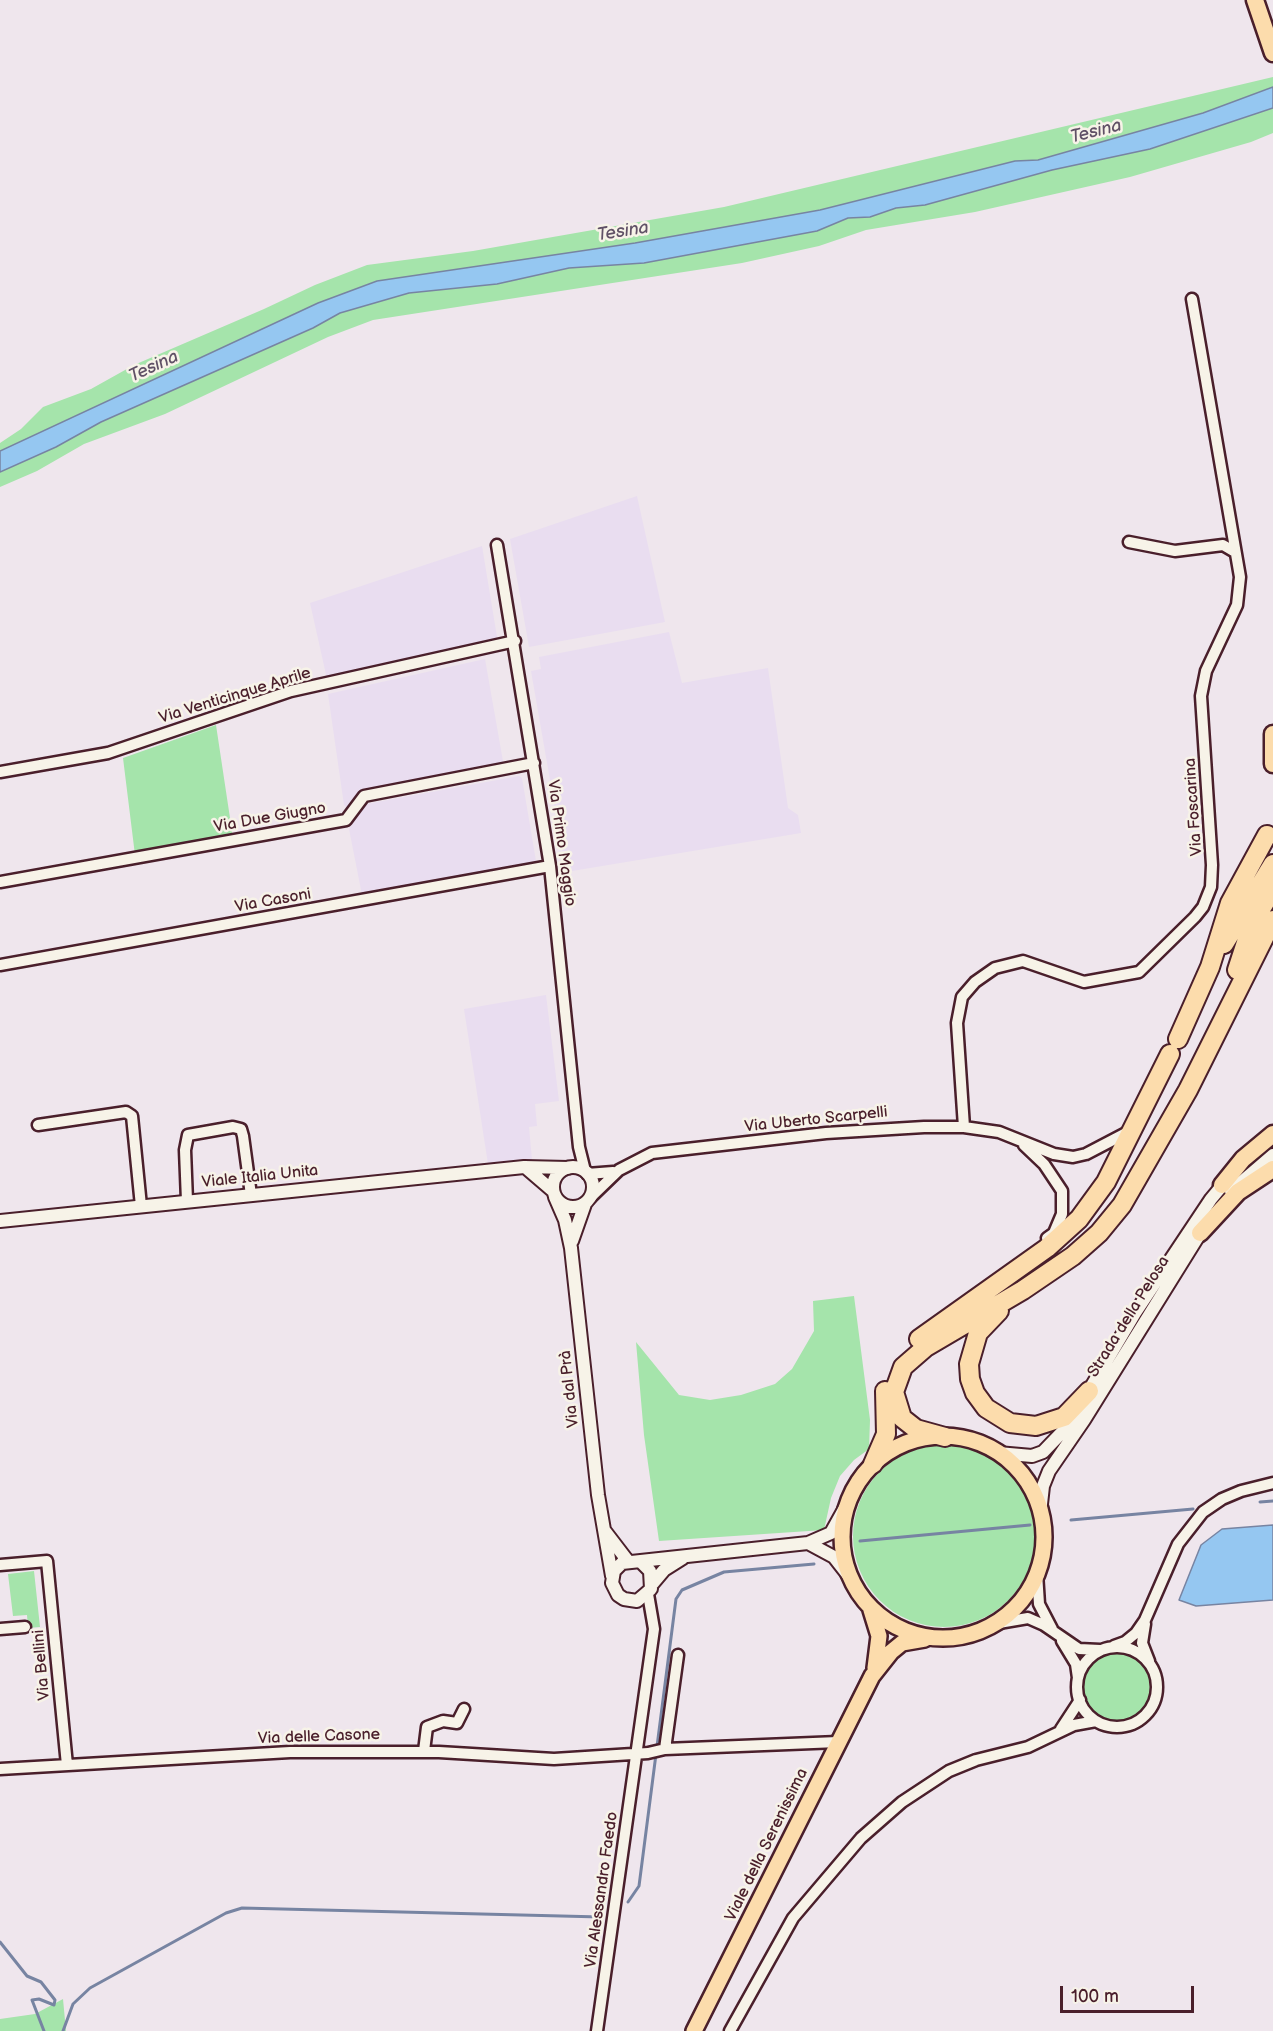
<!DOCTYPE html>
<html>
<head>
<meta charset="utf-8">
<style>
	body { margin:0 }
	#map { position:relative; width:1273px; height:2031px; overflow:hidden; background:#efe6ed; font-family:"Balsamiq Sans",sans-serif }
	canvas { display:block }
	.scale { position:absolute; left:1060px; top:1986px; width:134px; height:27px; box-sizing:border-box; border:3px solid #4a1f2b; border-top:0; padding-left:8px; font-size:18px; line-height:21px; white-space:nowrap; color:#4a1f2b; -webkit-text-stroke:4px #f7f3e8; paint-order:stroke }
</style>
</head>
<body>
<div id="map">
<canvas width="1273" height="2031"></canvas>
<div class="scale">100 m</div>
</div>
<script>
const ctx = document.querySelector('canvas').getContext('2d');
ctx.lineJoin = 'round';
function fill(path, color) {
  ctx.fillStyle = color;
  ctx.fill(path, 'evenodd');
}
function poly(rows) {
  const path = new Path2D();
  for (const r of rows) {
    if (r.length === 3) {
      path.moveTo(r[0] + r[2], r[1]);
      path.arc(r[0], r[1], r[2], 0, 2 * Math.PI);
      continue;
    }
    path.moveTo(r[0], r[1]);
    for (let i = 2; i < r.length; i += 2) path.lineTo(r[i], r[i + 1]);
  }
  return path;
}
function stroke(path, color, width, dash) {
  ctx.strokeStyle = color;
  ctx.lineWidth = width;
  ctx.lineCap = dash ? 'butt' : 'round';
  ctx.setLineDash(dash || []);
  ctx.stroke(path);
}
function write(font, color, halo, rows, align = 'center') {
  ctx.font = font + ' "Balsamiq Sans",sans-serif';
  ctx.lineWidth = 5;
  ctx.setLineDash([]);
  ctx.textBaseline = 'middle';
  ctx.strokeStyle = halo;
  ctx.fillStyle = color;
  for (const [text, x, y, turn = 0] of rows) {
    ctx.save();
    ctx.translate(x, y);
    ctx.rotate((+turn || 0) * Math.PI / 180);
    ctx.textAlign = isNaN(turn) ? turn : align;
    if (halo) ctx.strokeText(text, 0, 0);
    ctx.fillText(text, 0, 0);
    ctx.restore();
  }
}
fill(poly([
	[637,496,665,622,529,647,510,539],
	[482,546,498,643,327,679,310,603],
	[669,632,682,683,768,668,788,808,798,815,801,833,566,872,531,671,541,669,539,657],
	[485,659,504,767,389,788,349,809,344,805,328,694],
	[519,776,522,778,537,867,363,900,349,829,366,804],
	[546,995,559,1101,535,1104,537,1126,529,1127,532,1160,488,1164,464,1009]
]), '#e9ddf0');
fill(poly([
	[1273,77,1273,133,1251,142,1130,177,975,212,866,230,819,246,742,263,373,320,328,337,165,414,84,444,37,471,0,487,0,443,21,429,43,407,91,389,134,365,264,309,315,285,367,265,473,251,724,207],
	[216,725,233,838,135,855,123,758],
	[854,1296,870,1420,869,1449,854,1460,840,1476,831,1498,824,1530,659,1541,644,1435,636,1342,679,1395,710,1400,741,1395,775,1384,792,1369,814,1331,813,1301],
	[944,1536,91],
	[34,1571,40,1627,28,1628,27,1615,13,1616,8,1574],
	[1116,1687,34],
	[63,1999,66,2031,0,2031,0,2019,35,2014]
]), '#a5e4ab');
const water = poly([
	[1273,87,1273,108,1150,149,1052,170,925,205,896,208,870,217,848,218,817,231,644,263,569,268,497,284,409,293,340,313,313,328,101,422,56,447,0,472,0,451,318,303,377,281,635,243,820,210,1015,161,1038,160,1203,113,1273,87],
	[1273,1525,1273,1600,1196,1606,1179,1600,1201,1545,1222,1529,1273,1525]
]);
fill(water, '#95c7f1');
stroke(water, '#7784a2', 1.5);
stroke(poly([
	[1260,1502,1273,1501],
	[1071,1520,1193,1509],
	[860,1541,1030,1525],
	[628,1902,639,1886,676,1599,682,1590,724,1572,814,1564],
	[0,1942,27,1976,41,1982,55,2000,54,2005,39,1999,32,2000,44,2031],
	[63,2031,73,2004,90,1988,226,1913,242,1908,601,1917]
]), '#7784a2', 3);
const minor = poly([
	[1129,542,1175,551,1223,545,1235,552],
	[497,545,550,866,579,1147,585,1171],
	[0,772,108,753,291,691,515,641],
	[0,882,346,820,364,796,534,763],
	[0,965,550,866],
	[38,1125,126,1112,132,1116,141,1206],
	[964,1127,957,1023,962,997,975,982,995,968,1023,961,1084,982,1139,972,1195,917,1203,907,1211,887,1212,865,1201,696,1206,671,1237,605,1240,577,1192,299],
	[1024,1145,1044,1164,1062,1191,1062,1214,1054,1233,1047,1238],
	[587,1174,613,1172],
	[589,1199,619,1170,652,1153,826,1133,924,1127,964,1127,999,1132,1054,1154,1073,1157,1086,1154,1130,1131],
	[187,1201,185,1150,188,1135,233,1127,241,1129,243,1136,251,1195],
	[0,1565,47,1561,67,1765],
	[1037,1573,1039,1604,1052,1629],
	[993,1624,1028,1618,1044,1625,1079,1649,1100,1650],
	[1145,1624,1142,1643,1149,1661],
	[0,1629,25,1627],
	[1062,1641,1076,1664,1078,1678],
	[1114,1646,1125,1642,1136,1633,1145,1620,1178,1544,1203,1512,1222,1499,1241,1491,1273,1483],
	[1117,1687,40],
	[1061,1729,1080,1700],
	[665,1749,678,1655],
	[424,1751,427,1727,443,1721,457,1723,464,1709],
	[0,1769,290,1752,439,1752,554,1759,648,1753,665,1749,838,1742],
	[597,2031,654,1629,648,1594],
	[730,2031,793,1918,861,1838,902,1802,949,1771,976,1760,1028,1747,1074,1725,1096,1721]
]);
const tertiary = poly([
	[525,1167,553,1191],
	[573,1187,20],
	[1231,1191,1273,1155],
	[555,1197,565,1220,571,1248,598,1495,612,1576],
	[0,1221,524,1167,568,1168],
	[572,1241,585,1204],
	[998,1453,1032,1456,1043,1452,1068,1426,1135,1313,1211,1199,1226,1181],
	[1040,1513,1043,1486,1049,1471,1084,1420,1204,1227],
	[604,1530,627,1560],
	[808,1543,834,1557,852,1580],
	[641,1562,650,1571,651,1589,637,1601,624,1599,618,1595,612,1583,614,1571,622,1563,808,1543,831,1533,846,1506],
	[653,1583,664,1570,683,1558]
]);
const primary = poly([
	[943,1537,101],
	[871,1610,879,1636,875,1668],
	[694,2031,872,1676,891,1652,902,1643,925,1639]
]);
const trunk = poly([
	[1255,0,1273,53],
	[1273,734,1273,764],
	[1222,1185,1243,1159,1273,1134],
	[1200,1233,1238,1192,1273,1169]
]);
const motorway = poly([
	[1224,944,1273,864],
	[1237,970,1252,924,1273,889],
	[1178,1039,1210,967,1230,903,1267,835],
	[999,1311,978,1333,969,1364,970,1379,975,1393,986,1408,1010,1423,1036,1426,1064,1417,1089,1391],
	[919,1339,1047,1248,1079,1219,1106,1182,1170,1054],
	[945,1437,916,1429,902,1418,894,1392,903,1367,926,1347,1023,1290,1073,1256,1099,1233,1122,1205,1188,1090,1273,920],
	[873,1464,886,1434,885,1391]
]);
stroke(minor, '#4a1f2b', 15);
stroke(tertiary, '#4a1f2b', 16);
stroke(primary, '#4a1f2b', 20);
stroke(trunk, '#4a1f2b', 21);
stroke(motorway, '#4a1f2b', 22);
stroke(minor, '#f7f3e8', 10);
stroke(tertiary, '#f7f3e8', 12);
stroke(primary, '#fcdcac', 15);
stroke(trunk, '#fcdcac', 16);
stroke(motorway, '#fcdcac', 18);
write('16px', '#4a1f2b', '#f7f3e8', [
	["Via Venticinque Aprile",235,696,-17],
	["Via Foscarina",1194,807,-94],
	["Via Due Giugno",270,818,-10],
	["Via Primo Maggio",561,843,82],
	["Via Casoni",273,901,-10],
	["Via Uberto Scarpelli",816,1120,-6],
	["Viale Italia Unita",260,1177,-6],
	["Strada della Pelosa",1129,1317,-58],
	["Via dal Prà",570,1389,-96],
	["Via Bellini",42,1665,-95],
	["Via delle Casone",319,1737,-2],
	["Viale della Serenissima",767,1845,-64],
	["Via Alessandro Faedo",602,1890,-82]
]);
write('italic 18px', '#605166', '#f7f3e8', [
	["Tesina",1096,132,-14],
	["Tesina",623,232,-9],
	["Tesina",154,367,-25]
]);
</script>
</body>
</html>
